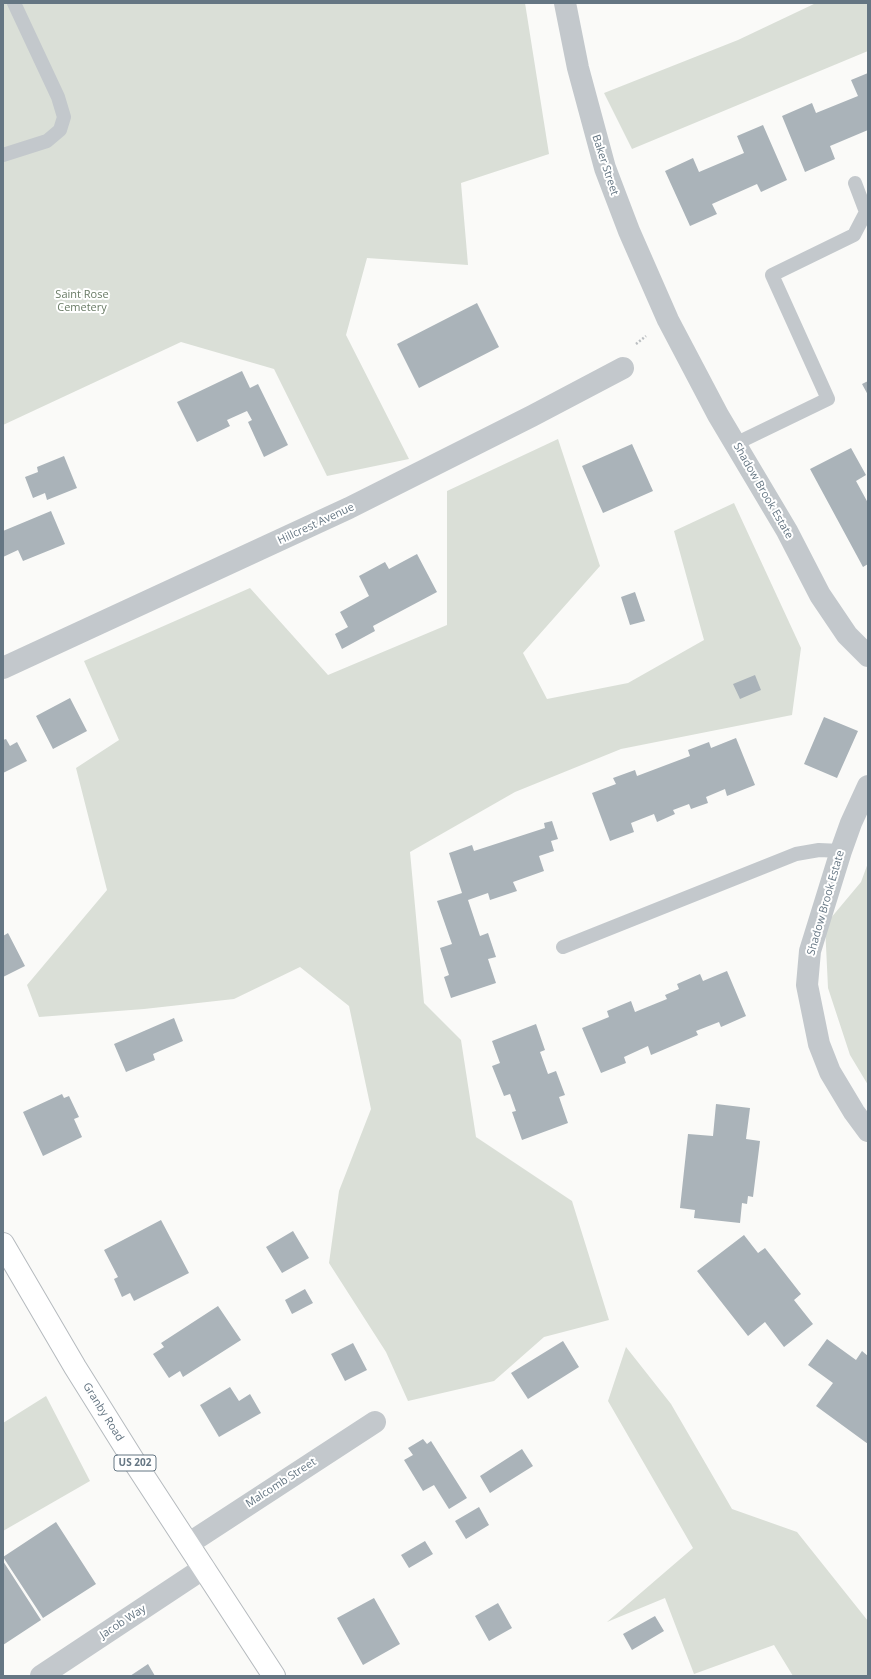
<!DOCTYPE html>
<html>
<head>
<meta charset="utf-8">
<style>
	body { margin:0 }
	#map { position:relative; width:871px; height:1679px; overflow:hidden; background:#fafaf8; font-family:"Open Sans",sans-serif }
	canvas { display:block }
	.frame { position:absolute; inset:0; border:4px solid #657683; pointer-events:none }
</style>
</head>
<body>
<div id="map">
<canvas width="871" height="1679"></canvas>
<div class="frame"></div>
</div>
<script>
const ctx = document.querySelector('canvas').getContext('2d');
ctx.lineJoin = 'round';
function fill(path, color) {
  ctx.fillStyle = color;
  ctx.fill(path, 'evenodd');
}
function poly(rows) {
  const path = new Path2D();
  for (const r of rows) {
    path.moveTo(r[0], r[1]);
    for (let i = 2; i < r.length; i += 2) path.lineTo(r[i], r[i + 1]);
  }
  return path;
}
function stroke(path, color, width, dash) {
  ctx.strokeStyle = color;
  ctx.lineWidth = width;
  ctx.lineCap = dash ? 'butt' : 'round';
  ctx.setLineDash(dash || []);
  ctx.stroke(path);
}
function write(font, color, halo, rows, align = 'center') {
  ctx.font = font + ' "Open Sans",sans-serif';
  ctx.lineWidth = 4;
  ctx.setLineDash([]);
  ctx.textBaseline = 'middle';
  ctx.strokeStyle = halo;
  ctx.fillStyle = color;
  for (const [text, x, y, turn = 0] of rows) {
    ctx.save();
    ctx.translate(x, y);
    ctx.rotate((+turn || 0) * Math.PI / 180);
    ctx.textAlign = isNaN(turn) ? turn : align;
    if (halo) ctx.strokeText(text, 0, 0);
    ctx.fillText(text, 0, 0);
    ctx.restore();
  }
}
fill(poly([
	[3,3,525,3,549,154,461,183,468,265,367,258,346,335,409,459,327,476,274,369,181,342,3,425],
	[816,3,868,3,868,51,632,149,604,93,738,40],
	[558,439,600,566,523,653,547,699,628,683,704,640,674,531,734,503,801,648,792,715,621,749,515,792,410,852,424,1003,461,1040,476,1137,572,1201,609,1320,544,1337,494,1381,408,1401,386,1352,329,1263,339,1191,371,1109,349,1006,300,967,234,999,144,1009,39,1017,27,985,107,890,76,768,119,740,84,661,250,588,328,675,447,625,447,491],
	[868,863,868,1085,850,1055,828,988,825,925,861,882],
	[626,1347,671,1404,732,1509,797,1532,868,1621,868,1676,793,1676,774,1645,694,1674,665,1598,607,1622,693,1548,608,1401],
	[46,1396,90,1481,3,1531,3,1423]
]), '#dadfd7');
fill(poly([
	[868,73,868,130,830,146,835,159,805,172,782,116,812,103,816,113,858,96,851,80],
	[763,125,787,180,761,192,757,184,712,204,717,214,690,226,665,171,693,158,699,172,744,153,737,136],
	[477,303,499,347,419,388,397,344],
	[242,371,250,388,258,384,288,445,264,457,248,422,252,420,247,411,227,420,230,426,197,442,177,402],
	[868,381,868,395,862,384],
	[632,444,653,491,603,513,582,466],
	[851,448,866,475,856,481,868,503,868,564,863,567,810,469],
	[64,456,77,488,47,500,45,493,33,498,25,477,38,472,37,467],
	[51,511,65,544,23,561,18,550,3,557,3,531],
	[417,554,437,592,373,626,375,631,342,649,335,634,348,627,340,612,369,596,359,576,385,562,389,569],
	[635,592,645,621,630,625,621,597],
	[755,675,761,690,740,699,733,684],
	[70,698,87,731,53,749,36,716],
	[824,717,858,731,837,778,804,764],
	[736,738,755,785,727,796,725,789,706,797,708,803,691,809,689,804,673,810,675,814,657,822,654,814,631,823,634,832,610,841,592,793,616,784,613,778,635,770,637,776,690,756,688,750,709,742,711,748],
	[6,739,10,746,17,742,27,761,3,773,3,740],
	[552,821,558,839,551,841,554,851,539,856,544,871,513,882,517,891,490,900,488,893,468,900,480,936,488,933,496,957,488,959,496,983,451,998,444,977,449,975,440,948,452,944,437,901,462,893,449,853,472,845,474,851,545,828,544,823],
	[8,933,25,966,3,977,3,936],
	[727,971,746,1016,721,1027,719,1022,696,1031,698,1035,651,1055,648,1046,624,1057,626,1063,601,1073,582,1028,609,1017,607,1011,631,1001,635,1012,667,999,665,995,679,989,677,984,700,974,703,981],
	[174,1018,183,1041,153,1054,155,1060,126,1072,114,1044],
	[536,1024,545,1050,540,1052,548,1074,556,1071,565,1095,559,1097,568,1123,522,1140,512,1112,516,1111,510,1094,504,1096,492,1066,500,1063,492,1041],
	[62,1094,64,1098,69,1096,79,1117,74,1119,82,1137,43,1156,23,1112],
	[716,1104,750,1108,746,1139,760,1141,753,1197,748,1196,747,1204,742,1203,740,1223,694,1218,695,1210,680,1208,688,1134,713,1136],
	[161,1220,189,1273,134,1301,130,1293,122,1297,114,1279,118,1277,104,1250],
	[293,1231,309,1258,282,1273,266,1247],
	[744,1235,758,1253,765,1248,801,1294,794,1300,813,1324,784,1347,765,1322,748,1336,697,1271],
	[305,1289,313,1303,292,1314,285,1300],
	[218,1306,241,1340,183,1377,180,1371,169,1378,153,1354,164,1347,161,1343],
	[827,1339,856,1360,862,1351,868,1356,868,1444,816,1406,833,1383,808,1365],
	[563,1341,579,1367,528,1399,511,1373],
	[353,1343,367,1370,345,1381,331,1354],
	[230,1387,239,1401,250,1394,261,1413,219,1437,200,1405],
	[423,1439,427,1444,431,1441,467,1498,449,1509,434,1485,423,1491,404,1460,413,1455,408,1448],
	[522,1449,533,1466,490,1493,480,1476],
	[479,1507,489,1525,466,1539,455,1521],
	[56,1522,96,1584,43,1618,3,1557],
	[425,1541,433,1554,409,1568,401,1555],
	[3,1561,41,1620,3,1645],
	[374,1598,400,1644,363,1665,337,1618],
	[498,1603,512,1628,489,1641,475,1616],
	[655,1616,664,1631,632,1650,623,1634],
	[148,1664,155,1676,130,1676]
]), '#aab3b9');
const primary = poly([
	[3,1244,75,1367,135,1463,274,1676]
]);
stroke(primary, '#b5babe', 24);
stroke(poly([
	[636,344,646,336]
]), '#bbbfc2', 2.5, [2, 2]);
stroke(poly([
	[3,155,47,141,60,130,64,117,58,97,14,3],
	[735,444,828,399,772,275,854,235,866,212,855,183],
	[563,947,796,854,819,850,841,851]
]), '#c3c8cc', 14);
stroke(poly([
	[565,3,578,68,605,168,629,231,668,320,718,415,787,531,820,595,847,635,868,656],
	[3,668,349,508,532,416,623,368],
	[868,786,851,823,841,851,810,951,807,985,819,1044,830,1072,854,1112,868,1131],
	[188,1544,375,1422],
	[41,1676,204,1568]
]), '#c3c8cc', 22);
stroke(primary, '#fff', 22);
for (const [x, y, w] of [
	[135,1463,42]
]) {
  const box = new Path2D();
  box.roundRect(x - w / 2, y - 8, w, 16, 3);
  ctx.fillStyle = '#fff';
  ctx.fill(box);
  stroke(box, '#657683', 1);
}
write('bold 10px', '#657683', null, [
	["US 202",135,1463]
]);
write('11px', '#657683', '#fff', [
	["Baker Street",605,165,72],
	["Shadow Brook Estate",763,491,60],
	["Hillcrest Avenue",316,524,-25],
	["Shadow Brook Estate",826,903,-74],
	["Granby Road",103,1412,58],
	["Malcomb Street",281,1483,-33],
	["Jacob Way",123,1622,-33]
]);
write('11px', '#687a64', '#fff', [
	["Saint Rose",82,295],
	["Cemetery",82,308]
]);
</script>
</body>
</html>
